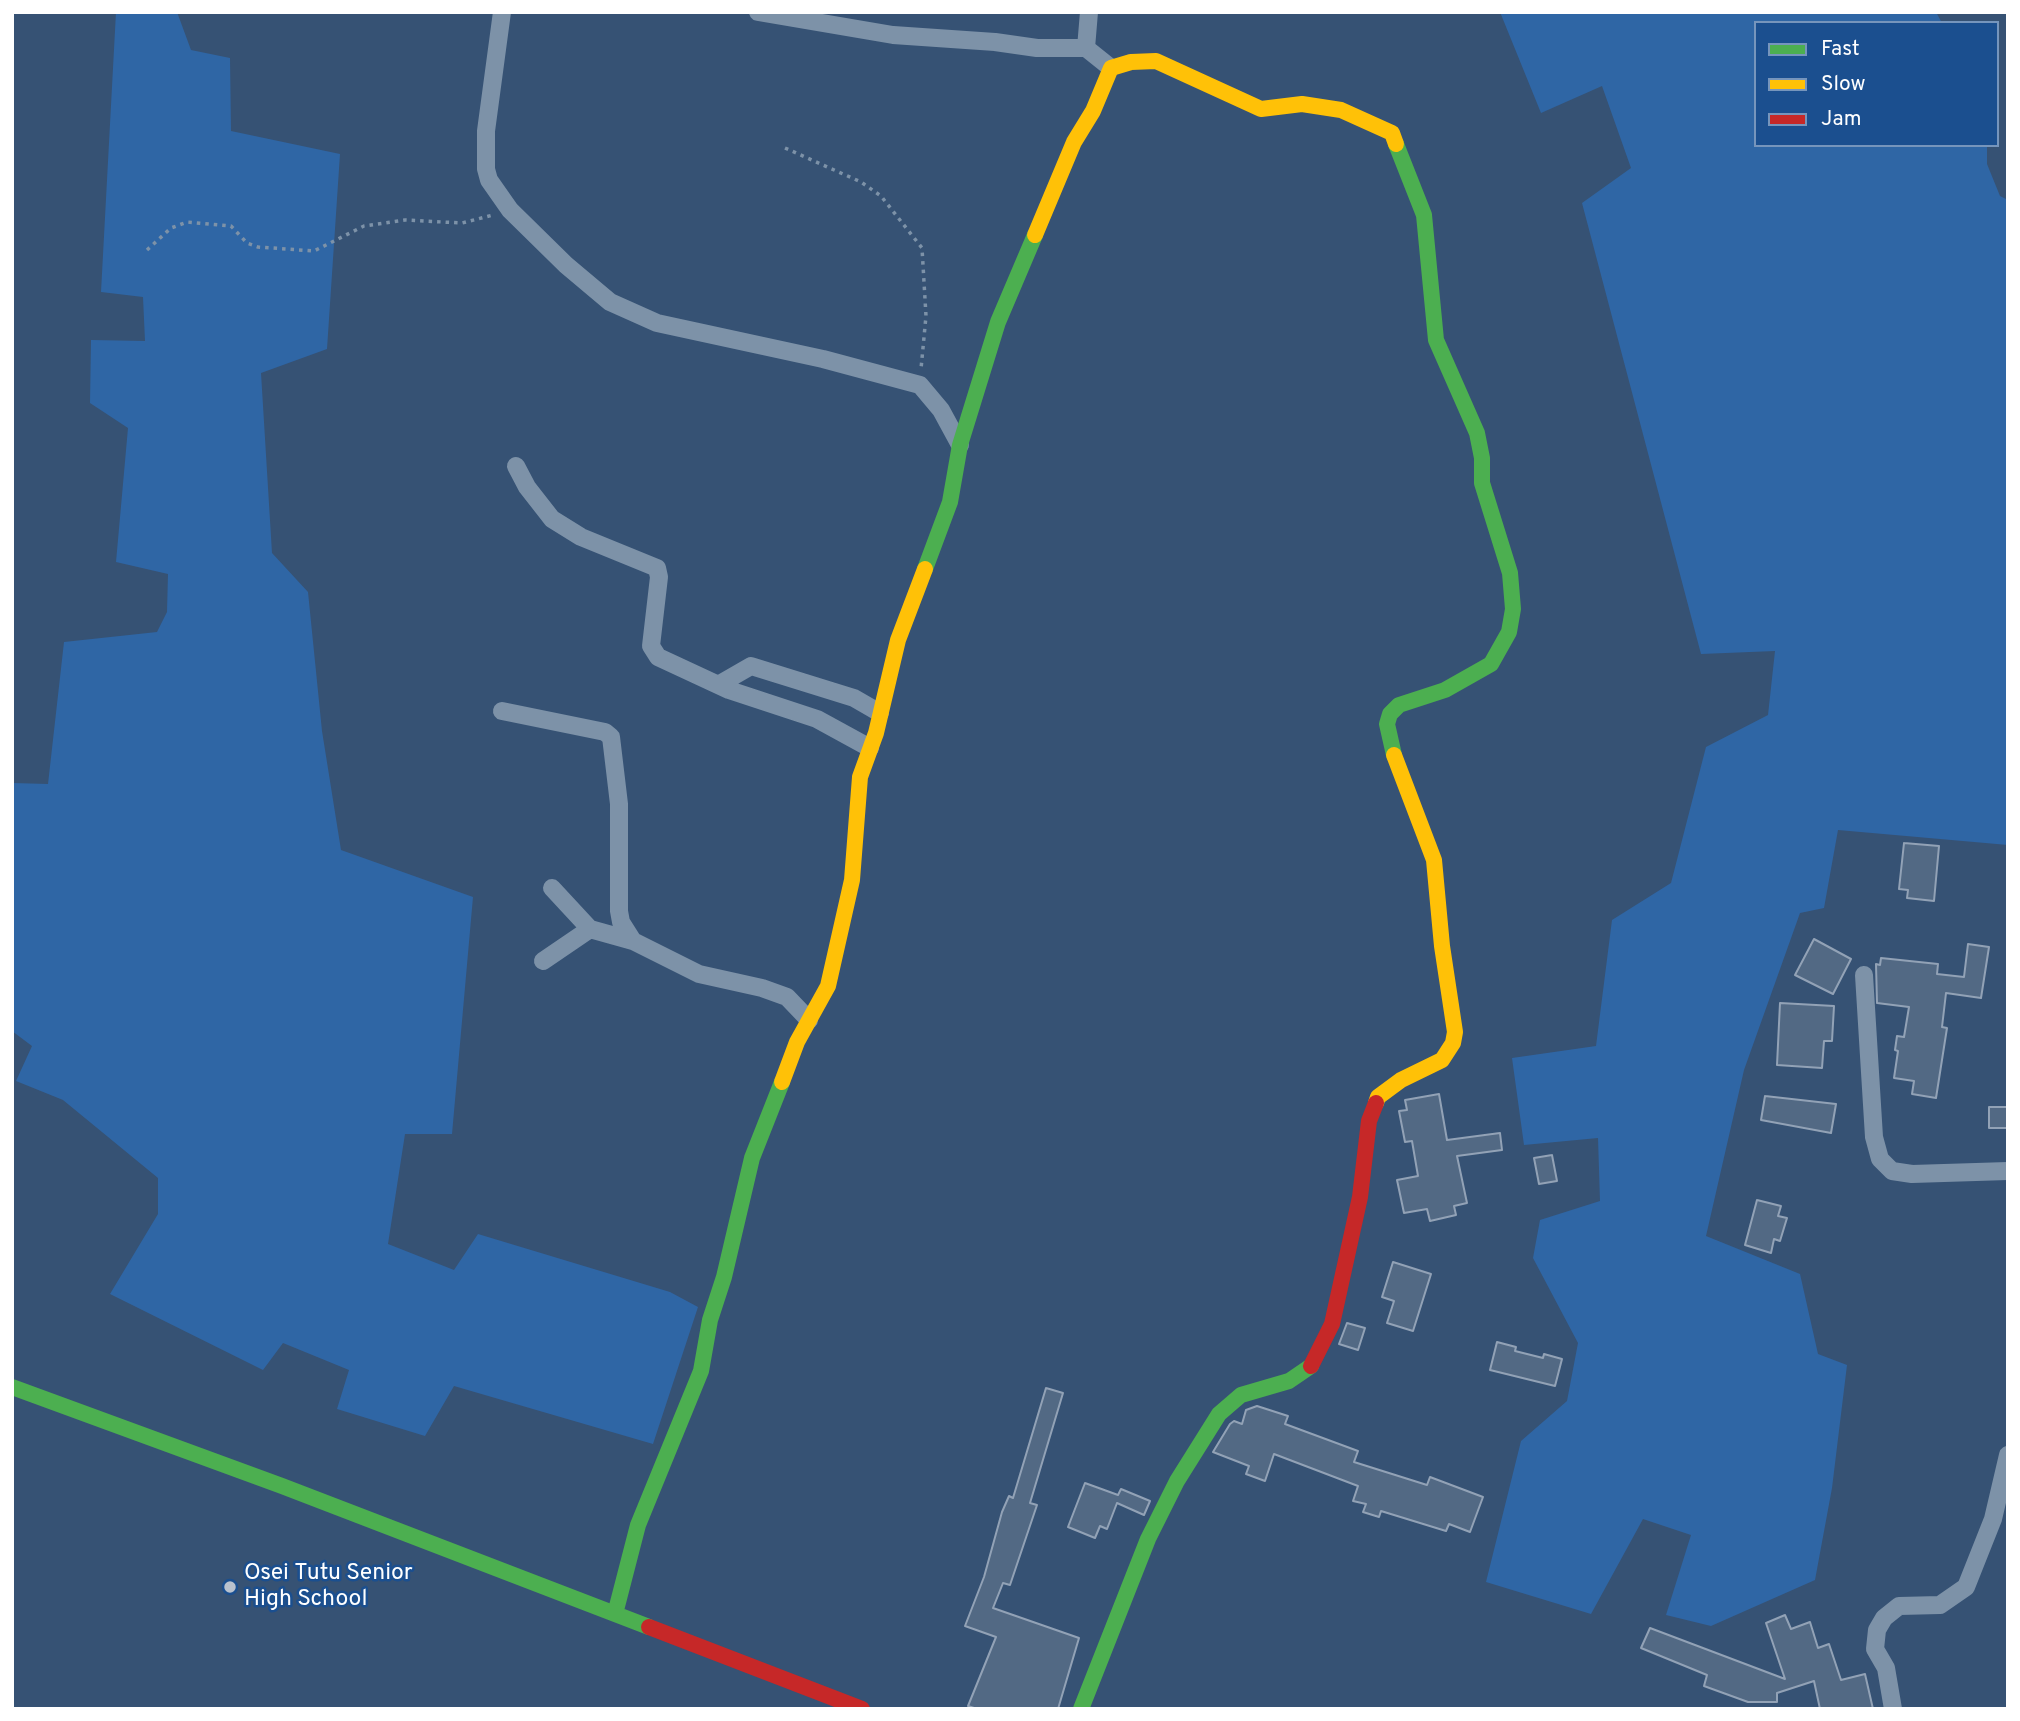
<!DOCTYPE html>
<html>
<head>
<meta charset="utf-8">
<style>
	body { margin:0 }
	#map { position:relative; width:2020px; height:1721px; overflow:hidden; background:#365274; font-family:Overpass,sans-serif }
	canvas { display:block }
	.frame { position:absolute; inset:0; border:14px solid #fff; pointer-events:none }
	.legend { position:absolute; left:1754px; top:21px; width:245px; height:126px; box-sizing:border-box; background:#1b4f8f; border:2px solid #7695bc; margin:0; padding:9px 12px; list-style:none; font-size:21px; color:#fff }
	.legend li { display:flex; align-items:center; gap:14px; height:35px }
	.legend b { width:35px; border:2px solid #7695bc }
</style>
</head>
<body>
<div id="map">
<canvas width="2020" height="1721"></canvas>
<div class="frame"></div>
<ul class="legend">
<li><b style="height:9px;background:#4caf50"></b>Fast</li>
<li><b style="height:9px;background:#ffc107"></b>Slow</li>
<li><b style="height:9px;background:#c62828"></b>Jam</li>
</ul>
</div>
<script>
const ctx = document.querySelector('canvas').getContext('2d');
ctx.lineJoin = 'round';
function fill(path, color) {
  ctx.fillStyle = color;
  ctx.fill(path, 'evenodd');
}
function poly(rows) {
  const path = new Path2D();
  for (const r of rows) {
    path.moveTo(r[0], r[1]);
    for (let i = 2; i < r.length; i += 2) path.lineTo(r[i], r[i + 1]);
  }
  return path;
}
function stroke(path, color, width, dash) {
  ctx.strokeStyle = color;
  ctx.lineWidth = width;
  ctx.lineCap = dash ? 'butt' : 'round';
  ctx.setLineDash(dash || []);
  ctx.stroke(path);
}
function write(font, color, halo, rows, align = 'center') {
  ctx.font = font + ' Overpass,sans-serif';
  ctx.lineWidth = 5;
  ctx.setLineDash([]);
  ctx.textBaseline = 'middle';
  ctx.strokeStyle = halo;
  ctx.fillStyle = color;
  for (const [text, x, y, turn = 0] of rows) {
    ctx.save();
    ctx.translate(x, y);
    ctx.rotate((+turn || 0) * Math.PI / 180);
    ctx.textAlign = isNaN(turn) ? turn : align;
    if (halo) ctx.strokeText(text, 0, 0);
    ctx.fillText(text, 0, 0);
    ctx.restore();
  }
}
fill(poly([
	[116,12,177,12,191,50,230,58,231,131,340,154,327,349,261,373,272,553,308,592,322,731,341,850,473,897,452,1134,405,1134,388,1244,454,1270,478,1234,670,1292,698,1307,653,1444,454,1386,425,1436,337,1409,349,1370,283,1343,263,1370,110,1294,158,1214,158,1178,63,1100,16,1081,32,1046,12,1031,12,783,48,784,64,642,157,632,167,612,168,574,116,562,128,428,90,403,91,340,145,341,143,297,101,292],
	[1500,12,1936,12,1942,23,1756,23,1756,145,1987,145,1987,164,2000,196,2008,200,2008,845,1838,830,1824,908,1800,913,1744,1070,1706,1236,1800,1274,1818,1354,1847,1365,1832,1488,1815,1580,1711,1626,1666,1615,1691,1535,1643,1519,1591,1614,1486,1582,1521,1441,1567,1401,1578,1343,1533,1258,1540,1220,1600,1201,1598,1138,1524,1145,1512,1058,1596,1046,1612,920,1671,883,1706,747,1768,715,1775,651,1701,654,1582,203,1631,168,1602,86,1541,113]
]), '#2f66a5');
const building = poly([
	[1904,843,1939,846,1934,901,1907,898,1908,890,1899,889,1904,843],
	[1814,939,1851,959,1833,994,1795,975,1814,939],
	[1968,944,1989,947,1981,998,1946,993,1942,1027,1947,1028,1936,1098,1912,1094,1914,1081,1894,1078,1898,1051,1895,1050,1897,1036,1904,1037,1909,1007,1877,1003,1876,964,1880,965,1881,958,1938,964,1937,974,1964,977,1968,944],
	[1780,1003,1834,1006,1832,1041,1824,1041,1822,1068,1777,1065,1780,1003],
	[1439,1094,1447,1140,1500,1133,1502,1150,1457,1156,1467,1203,1454,1206,1456,1215,1430,1221,1427,1209,1404,1213,1397,1180,1418,1176,1412,1141,1405,1142,1399,1111,1407,1110,1405,1100,1439,1094],
	[1765,1096,1836,1104,1831,1133,1761,1120,1765,1096],
	[1989,1107,2008,1107,2008,1128,1989,1128,1989,1107],
	[1552,1155,1557,1181,1539,1184,1534,1158,1552,1155],
	[1757,1200,1781,1206,1778,1216,1787,1218,1780,1241,1774,1239,1771,1253,1745,1245,1757,1200],
	[1393,1262,1431,1274,1413,1331,1387,1323,1394,1301,1382,1297,1393,1262],
	[1347,1323,1365,1328,1358,1350,1339,1344,1347,1323],
	[1497,1342,1516,1347,1515,1351,1543,1358,1544,1354,1562,1359,1555,1386,1490,1370,1497,1342],
	[1046,1388,1063,1393,1030,1503,1037,1505,1010,1585,1003,1583,993,1608,1079,1638,1058,1709,977,1709,968,1706,996,1637,965,1626,984,1577,1002,1512,1009,1496,1013,1498,1046,1388],
	[1257,1406,1288,1416,1285,1424,1358,1451,1354,1462,1427,1485,1430,1477,1483,1497,1470,1532,1449,1524,1446,1531,1381,1511,1379,1517,1363,1512,1366,1504,1353,1501,1358,1486,1274,1454,1265,1481,1246,1474,1249,1466,1213,1452,1230,1424,1234,1421,1242,1424,1246,1410,1257,1406],
	[1085,1483,1118,1495,1121,1489,1150,1501,1144,1515,1117,1503,1107,1529,1100,1526,1095,1538,1068,1527,1085,1483],
	[1785,1615,1791,1629,1810,1622,1818,1648,1829,1644,1841,1680,1865,1674,1873,1709,1820,1709,1814,1681,1777,1693,1777,1702,1748,1702,1704,1686,1707,1675,1641,1648,1650,1628,1785,1679,1766,1623,1785,1615]
]);
fill(building, '#526984');
stroke(building, '#92a2b6', 2);
stroke(poly([
	[785,148,861,182,881,196,922,248,926,316,921,369],
	[147,250,171,228,187,222,231,226,247,243,258,247,314,251,364,226,405,220,462,223,493,215]
]), '#7d92a8', 3.5, [3.5, 5]);
stroke(poly([
	[502,12,486,131,486,169,489,180,510,210,566,265,610,302,657,323,823,359,920,385,941,410,960,445],
	[758,12,893,35,995,42,1037,48,1086,48],
	[1089,12,1086,48,1111,68],
	[516,466,527,487,552,519,581,537,657,568,659,577,651,646,658,657,729,690,817,719,870,748],
	[718,685,751,666,854,698,880,713],
	[502,711,605,732,611,737,619,804,619,911,621,922,633,941,699,974,762,988,787,997,809,1020],
	[552,888,590,929,633,941],
	[543,961,590,929],
	[1864,975,1874,1137,1880,1159,1892,1171,1912,1174,2008,1171],
	[1893,1709,1886,1668,1875,1649,1877,1630,1884,1618,1899,1606,1940,1605,1966,1587,1993,1519,2008,1455]
]), '#7d92a8', 18);
stroke(poly([
	[925,569,950,502,960,445,998,322,1035,235],
	[1394,755,1387,724,1390,714,1399,705,1445,690,1491,664,1509,632,1513,609,1510,573,1482,483,1482,458,1477,433,1436,340,1424,215,1396,144],
	[12,1387,282,1486,649,1627],
	[615,1614,638,1525,701,1371,710,1320,724,1277,752,1158,782,1082],
	[1081,1709,1148,1539,1177,1481,1219,1414,1241,1395,1289,1381,1311,1366]
]), '#4caf50', 16);
stroke(poly([
	[1035,235,1074,142,1093,111,1111,68,1131,62,1156,61,1261,109,1302,104,1341,110,1392,133,1396,144],
	[782,1082,797,1042,828,986,852,880,860,777,876,733,898,640,925,569],
	[1376,1103,1378,1097,1401,1080,1442,1060,1453,1043,1455,1032,1442,946,1434,860,1394,755]
]), '#ffc107', 16);
stroke(poly([
	[1311,1366,1332,1324,1360,1197,1369,1121,1376,1103],
	[649,1627,862,1709]
]), '#c62828', 16);
for (const [x, y, r, color] of [
	[230,1587,7,"#b9c2ce"]
]) {
  const dot = new Path2D();
  dot.arc(x, y, r, 0, 2 * Math.PI);
  ctx.fillStyle = color;
  ctx.fill(dot);
  stroke(dot, '#1b4f8f', 2.5);
}
write('23px', '#fff', '#1b4f8f', [
	["Osei Tutu Senior",244,1574],
	["High School",244,1600]
], 'left');
</script>
</body>
</html>
